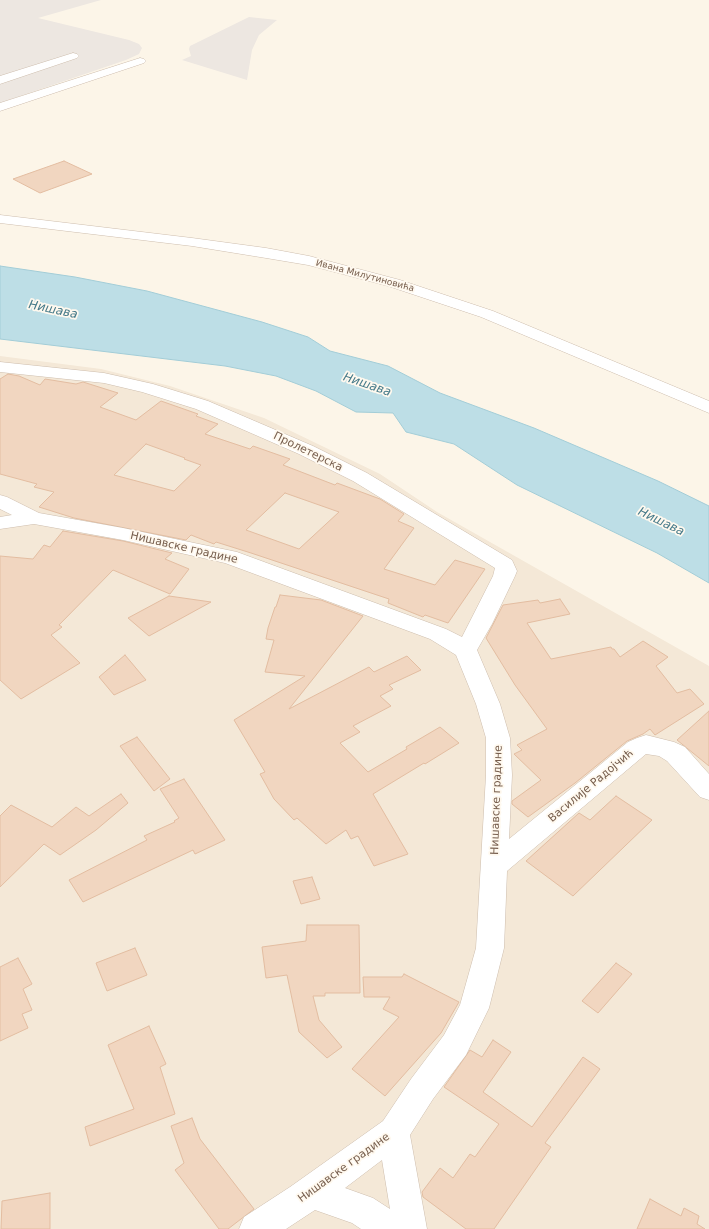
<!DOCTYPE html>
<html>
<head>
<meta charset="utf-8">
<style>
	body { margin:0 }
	canvas { display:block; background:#fcf5e8 }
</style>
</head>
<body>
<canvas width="709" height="1229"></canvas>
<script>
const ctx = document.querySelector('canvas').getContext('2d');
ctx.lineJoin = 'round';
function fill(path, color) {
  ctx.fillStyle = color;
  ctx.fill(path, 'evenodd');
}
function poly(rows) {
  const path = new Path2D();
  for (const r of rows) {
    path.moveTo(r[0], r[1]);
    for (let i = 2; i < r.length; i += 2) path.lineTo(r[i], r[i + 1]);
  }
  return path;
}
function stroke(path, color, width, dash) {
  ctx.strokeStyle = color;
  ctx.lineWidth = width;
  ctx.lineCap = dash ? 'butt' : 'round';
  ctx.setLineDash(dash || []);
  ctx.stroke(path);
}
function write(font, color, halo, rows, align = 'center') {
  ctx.font = font + ' "DejaVu Sans",sans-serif';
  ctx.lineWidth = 3.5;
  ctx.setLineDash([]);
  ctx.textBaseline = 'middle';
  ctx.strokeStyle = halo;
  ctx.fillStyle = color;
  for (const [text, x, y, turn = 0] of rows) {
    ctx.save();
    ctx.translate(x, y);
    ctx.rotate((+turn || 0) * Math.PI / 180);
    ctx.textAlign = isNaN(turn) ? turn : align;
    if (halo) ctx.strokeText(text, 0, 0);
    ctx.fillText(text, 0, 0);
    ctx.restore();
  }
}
fill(poly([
	[0,356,101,369,170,386,264,418,380,474,437,512,709,666,709,1229,0,1229]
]), '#f4e8d7');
fill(poly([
	[0,0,101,0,38,18,129,40,139,44,142,48,139,54,126,60,0,103],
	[249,17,277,20,259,35,252,50,247,80,182,60,191,56,189,49,190,46]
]), '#ede7e1');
const water = poly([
	[0,266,75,277,147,291,262,322,308,337,330,351,388,366,440,393,534,428,658,481,709,506,709,583,657,553,517,485,454,444,406,432,393,413,356,412,316,391,276,376,225,366,0,339,0,266]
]);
fill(water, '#bddee6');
stroke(water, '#a3cdd7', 1);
const building = poly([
	[64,161,92,174,40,193,13,179,64,161],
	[8,374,19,376,40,385,45,379,76,384,83,382,118,393,100,407,136,420,161,401,198,414,196,416,218,424,205,434,250,449,253,446,290,459,283,465,335,485,337,483,380,499,404,514,398,521,414,528,384,569,435,585,455,560,485,569,448,623,425,615,423,617,388,603,389,599,251,553,216,542,214,544,191,535,186,540,74,518,39,507,54,492,34,487,37,484,0,474,0,379,8,374],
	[146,444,185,458,184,459,201,465,174,491,114,475,146,444],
	[285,493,339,512,299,549,246,530,285,493],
	[63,531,123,541,172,553,165,559,189,569,170,594,113,570,59,625,62,627,51,635,80,663,21,699,0,680,0,556,33,559,44,545,50,547,63,531],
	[280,595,321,600,363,616,289,709,369,667,374,672,407,656,421,670,389,685,393,689,380,696,391,706,353,726,360,732,340,743,368,772,407,749,406,747,440,727,459,743,425,764,424,763,373,794,408,854,374,866,358,836,351,839,346,830,326,844,297,818,294,820,274,799,260,774,265,772,234,720,305,676,265,672,274,640,266,639,268,628,275,607,276,607,280,595],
	[169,596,211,602,149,636,128,618,169,596],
	[560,599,570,614,527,623,551,659,611,647,612,649,614,649,620,657,643,641,668,657,656,666,677,693,690,689,704,704,655,735,650,729,643,734,627,741,575,783,528,817,512,804,512,801,541,780,514,754,522,750,517,745,547,729,515,685,486,638,503,605,538,600,540,603,560,599],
	[125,655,146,680,114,695,99,677,125,655],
	[709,711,709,766,677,740,709,711],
	[137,737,170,779,154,791,120,746,137,737],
	[184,779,225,840,195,854,193,850,83,902,69,880,147,840,144,836,175,822,174,821,179,818,160,789,184,779],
	[121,794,128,803,96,830,60,855,44,844,0,887,0,816,11,805,52,827,76,807,89,816,121,794],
	[616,796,652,820,573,896,526,861,579,813,590,820,616,796],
	[312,877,320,899,301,904,293,881,312,877],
	[307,925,359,925,360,993,325,993,325,996,313,996,319,1020,342,1047,327,1058,299,1032,287,975,266,978,262,947,306,941,307,925],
	[135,948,147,975,107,991,96,963,135,948],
	[18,958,32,984,23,989,32,1010,22,1014,28,1028,0,1041,0,967,18,958],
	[616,963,632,974,598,1013,582,1001,616,963],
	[404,974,459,1002,441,1033,385,1096,352,1069,399,1017,383,1009,390,997,364,997,363,977,402,977,404,974],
	[149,1026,166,1064,160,1067,175,1114,90,1146,85,1127,134,1109,108,1045,149,1026],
	[493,1040,511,1052,483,1092,532,1127,583,1057,600,1069,545,1143,551,1147,494,1229,466,1229,423,1197,422,1192,440,1168,453,1178,470,1154,475,1157,499,1124,444,1087,470,1050,482,1057,493,1040],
	[192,1118,200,1139,254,1209,228,1229,219,1229,175,1170,184,1163,171,1126,192,1118],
	[50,1193,50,1229,1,1229,2,1201,50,1193],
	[650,1199,681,1216,684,1208,699,1216,697,1224,705,1229,637,1229,650,1199]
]);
fill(building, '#f1d6c0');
stroke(building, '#e3bda1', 1);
const minor = poly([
	[73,53,77,54,79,56,77,58,0,84,0,76,73,53],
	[140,58,144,59,146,61,144,63,0,111,0,103,140,58],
	[0,215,192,238,266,248,309,256,400,280,493,311,709,401,709,413,481,317,388,286,308,265,266,258,192,246,0,223,0,215],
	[0,362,104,373,153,384,208,401,313,446,367,473,512,560,517,571,515,576,492,624,477,650,500,704,510,738,512,775,509,839,628,742,637,738,646,735,674,742,685,747,709,774,709,800,700,797,667,761,659,756,646,754,507,871,504,948,489,1008,466,1055,433,1099,410,1135,427,1229,361,1229,352,1223,315,1210,286,1229,239,1229,244,1217,290,1187,383,1121,411,1079,444,1035,460,1005,476,948,486,775,486,738,476,704,456,655,430,639,225,563,123,540,34,524,0,529,0,517,12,515,0,509,0,495,7,497,39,513,123,528,237,552,446,629,462,637,493,576,495,568,353,481,299,454,196,409,142,392,104,383,0,372,0,362],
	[382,1160,390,1209,373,1198,345,1188,382,1160]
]);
stroke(minor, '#cebeae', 1);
fill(minor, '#fff');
write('9px', '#765d4c', '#fff9ef', [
	["Ивана Милутиновића",365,276,15]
]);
write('11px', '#765d4c', '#fff9ef', [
	["Пролетерска",308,452,26],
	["Нишавске градине",184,548,13],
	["Василије Радојчић",591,786,-40],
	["Нишавске градине",497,800,-88],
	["Нишавске градине",344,1168,-36]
]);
write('italic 12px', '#467a89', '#fff9ef', [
	["Нишава",53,310,12],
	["Нишава",367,385,19],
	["Нишава",661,522,26]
]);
</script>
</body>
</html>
